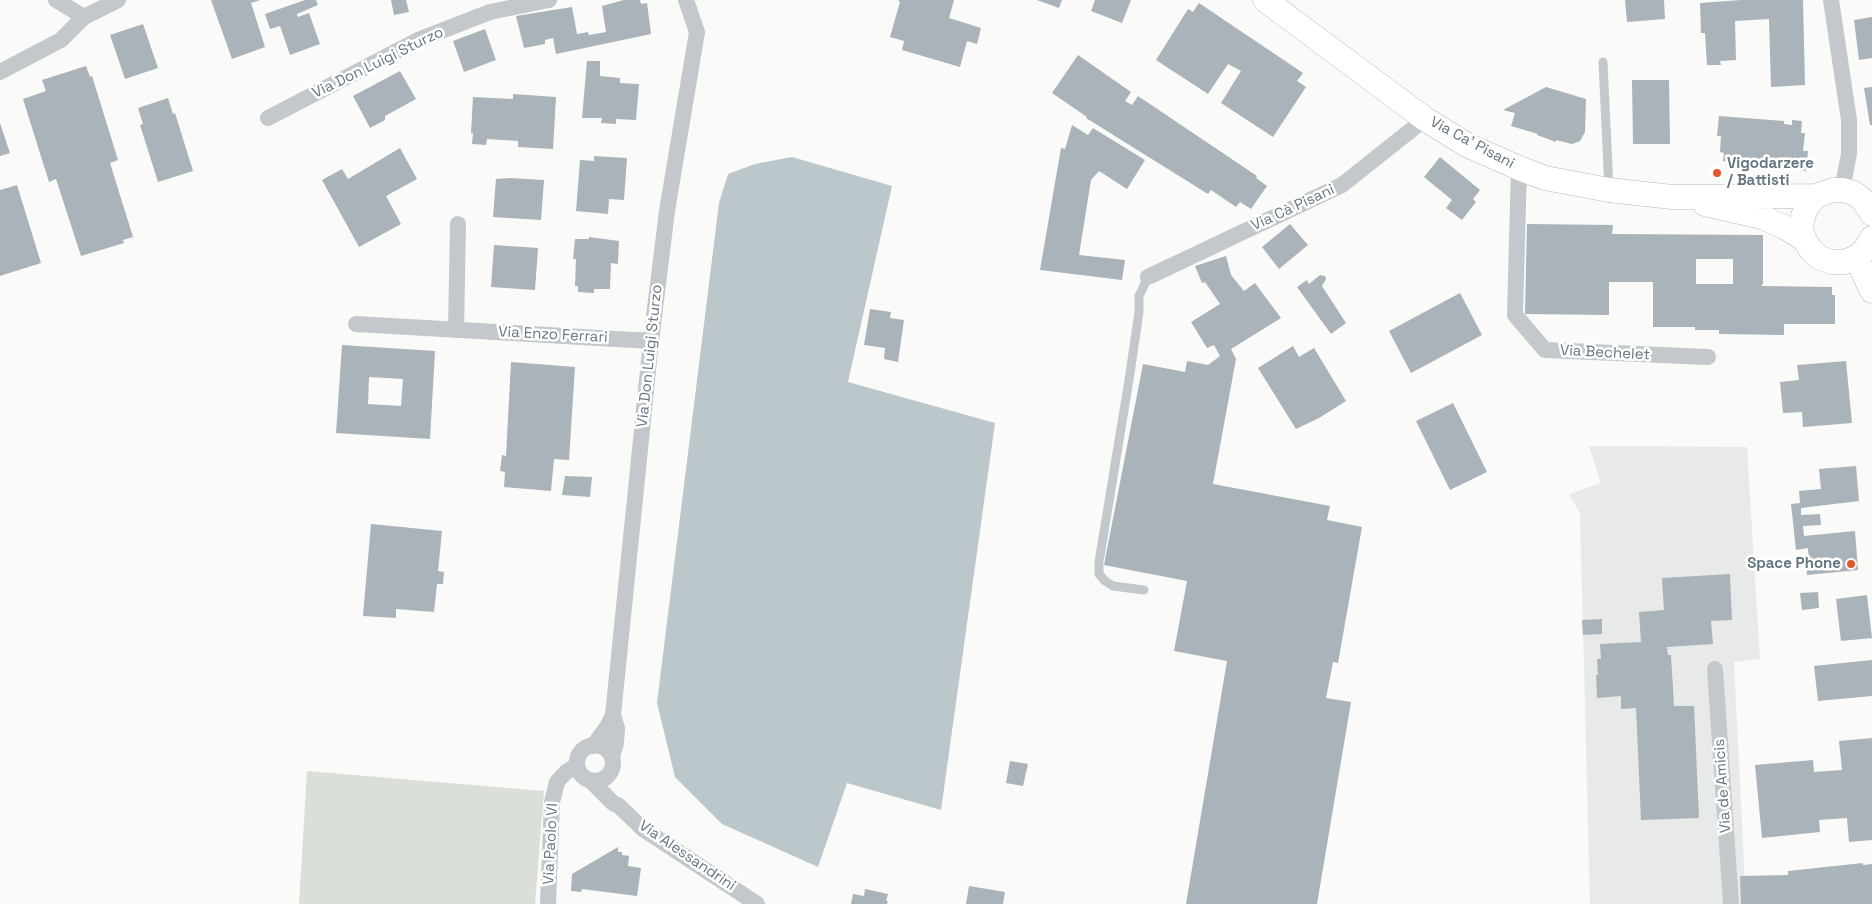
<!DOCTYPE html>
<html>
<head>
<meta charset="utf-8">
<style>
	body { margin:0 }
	canvas { display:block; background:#fafaf8 }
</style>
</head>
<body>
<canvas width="1872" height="904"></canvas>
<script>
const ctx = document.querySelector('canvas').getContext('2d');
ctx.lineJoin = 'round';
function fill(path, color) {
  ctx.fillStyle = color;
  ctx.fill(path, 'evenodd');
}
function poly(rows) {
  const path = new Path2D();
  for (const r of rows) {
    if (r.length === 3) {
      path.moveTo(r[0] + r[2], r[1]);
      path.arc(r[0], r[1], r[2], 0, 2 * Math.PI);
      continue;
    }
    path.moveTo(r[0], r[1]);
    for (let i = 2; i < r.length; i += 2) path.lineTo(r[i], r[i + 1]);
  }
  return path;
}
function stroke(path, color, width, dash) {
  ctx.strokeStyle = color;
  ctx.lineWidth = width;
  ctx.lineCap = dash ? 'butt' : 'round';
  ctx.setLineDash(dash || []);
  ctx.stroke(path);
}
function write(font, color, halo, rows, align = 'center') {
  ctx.font = font + ' "Space Grotesk",sans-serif';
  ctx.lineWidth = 5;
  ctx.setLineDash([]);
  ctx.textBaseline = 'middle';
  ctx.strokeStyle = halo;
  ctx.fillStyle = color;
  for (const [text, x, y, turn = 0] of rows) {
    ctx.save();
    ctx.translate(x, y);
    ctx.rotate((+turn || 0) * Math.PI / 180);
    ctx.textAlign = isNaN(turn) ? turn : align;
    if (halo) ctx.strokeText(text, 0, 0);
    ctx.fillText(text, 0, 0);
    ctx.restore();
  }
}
fill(poly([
	[1589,446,1747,447,1760,659,1734,662,1746,904,1590,904,1580,513,1569,494,1601,483]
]), '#e8e9e9');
fill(poly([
	[307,771,544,791,535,904,299,904]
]), '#dadfd7');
fill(poly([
	[792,157,892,186,848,382,995,423,941,810,847,783,818,867,722,824,675,777,657,703,719,203,728,174,755,164]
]), '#bbc7cb');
fill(poly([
	[211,0,260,0,251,3,265,47,232,59],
	[305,0,316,0,318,5,297,14,297,15,298,17,309,13,320,44,290,55,280,26,270,29,265,14],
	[391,0,406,0,409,12,394,15],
	[624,0,640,0,641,4,647,3,651,34,556,54,553,38,545,40,545,44,524,48,516,16,572,7,577,34,588,32,589,35,606,32,602,6],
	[898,0,954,0,949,18,981,28,977,44,967,41,960,67,902,50,904,41,890,37,900,2],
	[1037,0,1062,0,1059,8],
	[1095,0,1131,0,1122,23,1091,11],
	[1625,0,1664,0,1665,19,1627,22],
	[1741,0,1803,0,1805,85,1771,87,1769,19,1735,21,1736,60,1720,61,1721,65,1707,65,1705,33,1701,33,1700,3],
	[1199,3,1303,73,1297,81,1306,87,1273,137,1221,103,1241,71,1228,64,1208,94,1156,60,1188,9,1193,12],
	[1872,17,1872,58,1859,60,1854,20],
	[143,24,158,68,125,79,110,35],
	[485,29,496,60,464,72,453,41],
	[1078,55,1131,92,1125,101,1132,105,1138,96,1257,176,1256,178,1267,186,1251,209,1240,202,1236,207,1211,190,1208,194,1086,118,1087,117,1052,93],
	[587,61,600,61,600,76,620,78,620,83,639,84,636,120,616,119,616,124,601,123,602,118,582,118],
	[86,66,90,77,92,76,118,160,110,163,133,237,123,240,124,243,81,256,56,179,49,182,23,99,46,91,42,80],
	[400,71,416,99,385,116,385,120,370,128,353,96],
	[1632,80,1669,80,1670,144,1633,144],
	[1546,87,1586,99,1585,132,1580,141,1572,144,1556,140,1556,142,1537,135,1538,134,1511,126,1515,113,1503,110],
	[1872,87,1872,125,1870,125,1864,88],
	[513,94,556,97,553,149,518,147,518,141,487,139,486,145,472,144,473,133,471,133,473,97,513,99],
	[168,98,173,114,175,113,193,171,158,182,140,125,143,124,138,108],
	[1719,116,1784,121,1784,124,1792,125,1792,120,1802,121,1801,133,1805,133,1803,151,1808,151,1806,171,1793,169,1793,165,1786,165,1786,169,1765,167,1765,164,1741,162,1740,166,1733,166,1733,162,1723,161,1724,153,1720,152,1721,136,1717,136],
	[0,123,10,153,0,156],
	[1072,125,1088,135,1093,128,1145,160,1127,189,1099,171,1091,180,1079,255,1125,260,1122,280,1040,270,1061,148,1065,149],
	[400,148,417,179,386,196,401,224,359,247,322,180,342,169,348,179],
	[594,156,627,158,624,200,609,199,608,214,576,211,580,160,594,161],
	[1440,157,1480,190,1473,199,1476,202,1462,220,1446,208,1452,200,1424,177],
	[510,178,544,180,541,220,493,217,496,179],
	[17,185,41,263,0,276,0,190],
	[1290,224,1308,245,1279,269,1262,247],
	[1527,224,1613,225,1612,234,1763,235,1763,284,1761,286,1832,287,1832,295,1835,295,1835,324,1784,324,1784,335,1719,334,1719,330,1695,330,1695,327,1653,327,1653,282,1609,282,1609,315,1525,314],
	[1696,259,1733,259,1733,284,1696,284],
	[589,237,619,241,618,264,611,263,610,289,594,289,594,293,578,292,578,286,575,286,576,259,573,259,575,239,589,239],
	[494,245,538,248,535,290,491,287],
	[1226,256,1231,275,1244,291,1255,283,1281,318,1231,349,1236,359,1213,484,1330,506,1327,520,1362,527,1338,663,1333,662,1326,698,1351,702,1317,904,1186,904,1227,661,1174,651,1187,581,1104,565,1143,364,1185,372,1187,361,1208,365,1220,356,1214,345,1207,348,1191,322,1220,304,1205,282,1202,283,1195,266],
	[1320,275,1325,276,1326,279,1322,286,1346,323,1331,334,1297,287,1307,280,1309,284],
	[1460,293,1482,335,1411,373,1389,331],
	[870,309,891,312,890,318,904,320,898,362,884,359,885,348,864,345],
	[342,345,435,351,430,439,336,433],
	[369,377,403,379,401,406,368,404],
	[1293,346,1299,357,1314,348,1346,401,1319,418,1296,429,1258,368],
	[1846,361,1852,423,1803,427,1802,412,1783,413,1780,382,1799,380,1797,365],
	[511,362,575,367,569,460,554,459,551,491,504,487,505,472,500,471,502,455,506,456],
	[1453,403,1487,472,1450,490,1416,421],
	[1856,466,1859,501,1801,508,1801,515,1820,514,1821,525,1803,526,1804,536,1855,531,1858,570,1807,575,1806,564,1809,564,1808,548,1796,550,1791,504,1800,503,1799,491,1821,489,1819,469],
	[565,476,592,477,590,497,562,495],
	[371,524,442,531,438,571,444,572,443,584,437,584,434,612,396,609,396,618,363,616],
	[1730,574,1732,620,1711,621,1713,644,1667,647,1668,655,1671,655,1674,706,1694,706,1699,818,1641,820,1636,708,1621,709,1621,696,1597,698,1596,675,1598,675,1597,659,1601,659,1600,644,1641,642,1639,612,1664,610,1662,578],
	[1818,592,1819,608,1802,610,1800,593],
	[1867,595,1872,638,1841,641,1836,599],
	[1602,619,1602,634,1583,635,1582,620],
	[1872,660,1872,696,1818,701,1814,666],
	[1872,738,1872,840,1849,842,1847,818,1819,820,1820,832,1762,838,1755,765,1813,760,1814,772,1842,770,1839,741],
	[1010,761,1028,764,1023,786,1006,783],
	[618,847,618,852,622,852,622,855,629,856,628,866,641,868,637,896,582,889,581,892,571,891,572,874],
	[1863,863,1863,865,1872,864,1872,904,1741,904,1740,876,1788,875,1788,871],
	[969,886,1005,892,1003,904,966,904],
	[865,889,888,894,886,901,888,901,887,904,851,904,853,894,864,896]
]), '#aab3b9');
const secondary = poly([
	[1265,0,1425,119,1467,145,1519,168,1545,178,1609,190,1672,197,1816,196],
	[1705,204,1762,217,1786,228,1804,239],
	[1872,214,1864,201,1854,193,1842,190,1833,190,1816,196,1808,205,1803,216,1801,228,1804,239,1811,250,1820,258,1832,262,1845,262,1856,257,1864,251,1872,238],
	[1856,257,1872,291]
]);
stroke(secondary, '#b3babf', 25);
stroke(poly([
	[1603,62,1609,190],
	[1144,590,1113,586,1105,581,1099,574,1099,562,1129,380,1139,312,1139,296,1148,277]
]), '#c3c8cc', 9);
stroke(poly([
	[56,0,84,17],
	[1831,0,1849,120,1849,154,1842,190],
	[0,72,61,40,84,17,118,0],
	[268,118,418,40,490,12,549,0],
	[1519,168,1515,315,1545,350,1708,357],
	[1148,277,1342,185,1425,119],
	[356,324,651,341],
	[456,330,458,224],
	[1715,669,1731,904],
	[595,763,18],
	[593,746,607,727,613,715,651,341,667,211,697,32,686,0],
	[612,757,616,743,617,728,613,715],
	[591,781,613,803,619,806,643,829,757,904],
	[548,904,552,802,557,782,566,772,577,765]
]), '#c3c8cc', 16);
stroke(secondary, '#fff', 24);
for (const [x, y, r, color] of [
	[1717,173,5,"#e4572e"],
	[1851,564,5,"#e4572e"]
]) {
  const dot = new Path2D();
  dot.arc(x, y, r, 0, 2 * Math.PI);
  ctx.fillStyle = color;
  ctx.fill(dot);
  stroke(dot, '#fff', 2);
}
write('15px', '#657683', '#fff', [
	["Via Don Luigi Sturzo",378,63,-26],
	["Via Ca' Pisani",1472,143,28],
	["Via Cà Pisani",1293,208,-25],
	["Via Enzo Ferrari",553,335,3],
	["Via Bechelet",1605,353,3],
	["Via Don Luigi Sturzo",650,356,-84],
	["Via de Amicis",1723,786,-94],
	["Via Paolo VI",551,844,-87],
	["Via Alessandrini",687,856,34]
]);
write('bold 15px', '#657683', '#fff', [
	["Vigodarzere",1727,164],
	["/ Battisti",1727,181],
	["Space Phone",1841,564,"right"]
], 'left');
</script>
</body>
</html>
